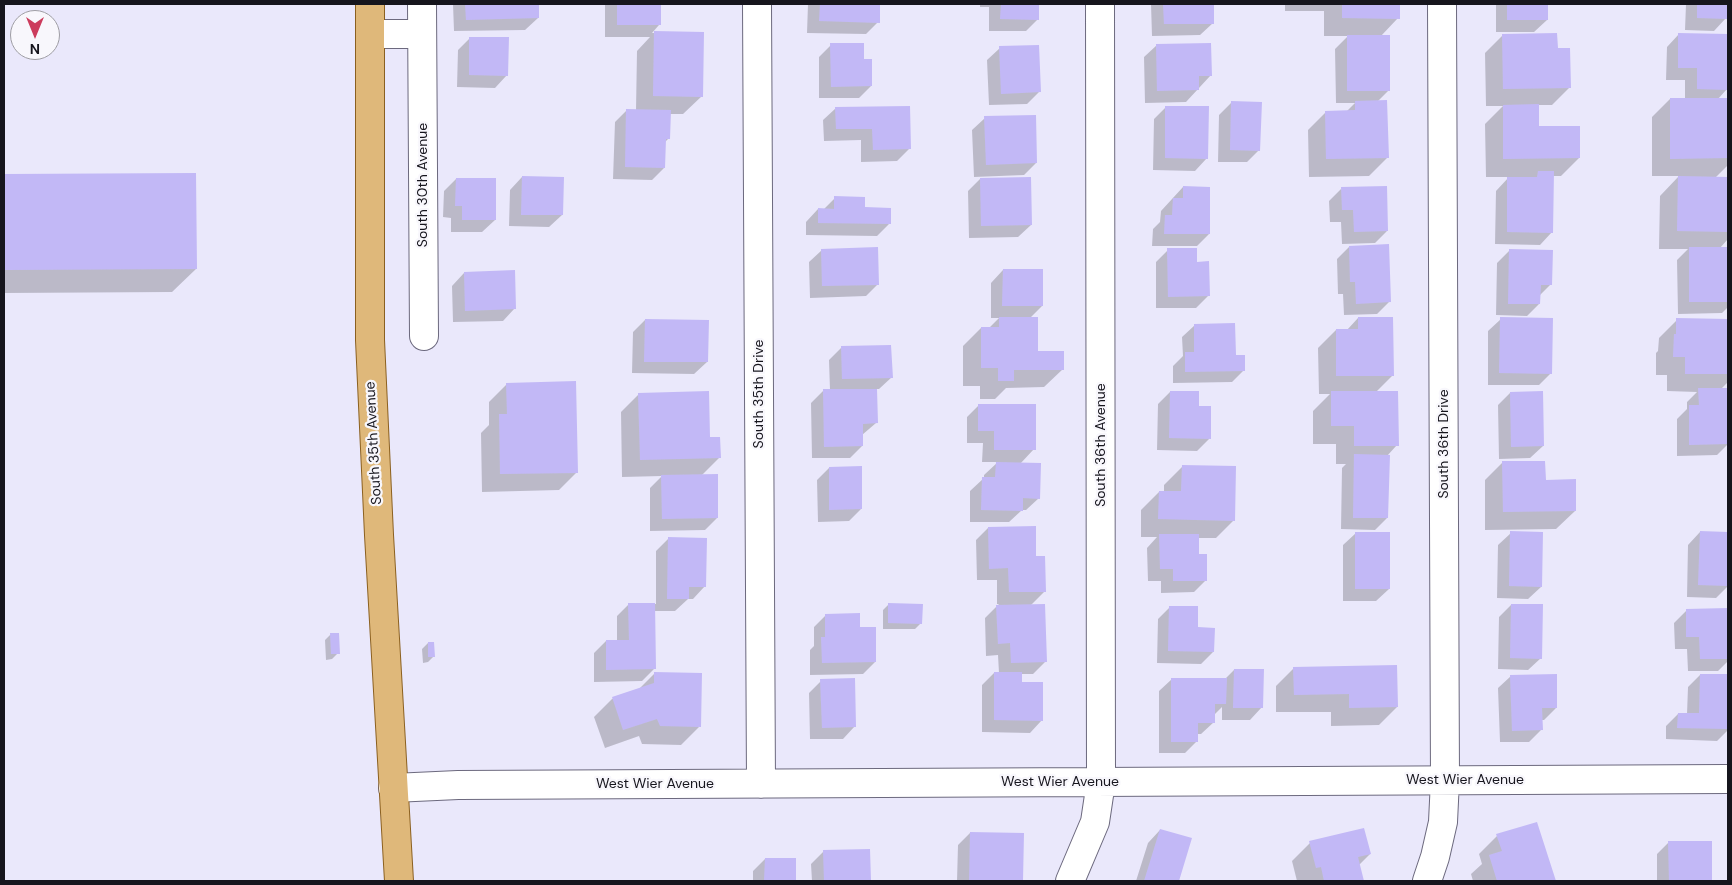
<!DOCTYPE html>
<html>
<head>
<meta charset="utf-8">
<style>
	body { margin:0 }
	#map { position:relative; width:1732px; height:885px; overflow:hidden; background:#eae8fb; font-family:"DM Sans",sans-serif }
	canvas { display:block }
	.frame { position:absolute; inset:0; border:5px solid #16151d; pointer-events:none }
	.north { position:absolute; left:10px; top:10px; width:50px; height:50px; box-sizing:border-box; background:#f8f7fc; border:1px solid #9e9da3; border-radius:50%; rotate:180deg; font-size:14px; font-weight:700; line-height:20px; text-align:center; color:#16151d }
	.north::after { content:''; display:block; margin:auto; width:18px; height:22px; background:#cc3c5d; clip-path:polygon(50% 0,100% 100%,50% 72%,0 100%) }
</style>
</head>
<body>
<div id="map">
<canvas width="1732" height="885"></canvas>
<div class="frame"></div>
<div class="north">N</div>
</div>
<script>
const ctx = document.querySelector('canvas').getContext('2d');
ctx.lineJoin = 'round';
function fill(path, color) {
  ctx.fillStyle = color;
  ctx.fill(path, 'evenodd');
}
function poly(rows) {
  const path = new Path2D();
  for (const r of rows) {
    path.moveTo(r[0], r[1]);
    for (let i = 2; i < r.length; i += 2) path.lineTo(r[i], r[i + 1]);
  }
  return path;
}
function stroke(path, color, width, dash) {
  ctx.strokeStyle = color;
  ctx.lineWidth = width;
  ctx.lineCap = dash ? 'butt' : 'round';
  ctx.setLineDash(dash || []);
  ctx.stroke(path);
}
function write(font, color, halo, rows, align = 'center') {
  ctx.font = font + ' "DM Sans",sans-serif';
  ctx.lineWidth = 4.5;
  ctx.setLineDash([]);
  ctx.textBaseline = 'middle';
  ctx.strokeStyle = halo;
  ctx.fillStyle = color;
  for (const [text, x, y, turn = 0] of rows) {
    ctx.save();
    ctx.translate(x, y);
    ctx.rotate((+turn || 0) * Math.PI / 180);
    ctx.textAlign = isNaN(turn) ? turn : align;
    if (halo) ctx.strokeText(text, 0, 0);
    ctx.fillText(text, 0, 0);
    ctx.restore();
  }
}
fill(poly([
	[453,4,537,4,538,18,525,30,454,31],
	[605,4,660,4,659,25,652,33,703,33,702,96,683,114,670,114,669,138,664,143,664,168,652,180,613,179,615,122,627,110,636,110,637,51,650,37,605,37],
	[808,4,879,4,878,22,866,34,807,33],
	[980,4,1038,4,1038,19,1026,31,989,31,989,7,980,7],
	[1151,4,1212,4,1213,23,1200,35,1152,36],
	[1285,4,1398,4,1398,18,1381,36,1389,90,1377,102,1388,157,1369,176,1309,177,1308,130,1326,112,1347,111,1355,103,1336,103,1335,49,1348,36,1324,36,1324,11,1285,11],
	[1496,4,1547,4,1547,20,1534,32,1496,32],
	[1686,4,1726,4,1726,18,1714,31,1685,30],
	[1679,34,1727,89,1718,99,1728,99,1728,165,1715,178,1728,178,1728,239,1720,248,1728,248,1728,307,1722,313,1678,314,1677,260,1688,249,1659,249,1660,196,1679,176,1652,176,1652,117,1670,99,1685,99,1685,80,1666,80,1667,47],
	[1503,35,1557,49,1570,87,1552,105,1538,105,1538,128,1579,158,1561,176,1553,176,1552,232,1540,245,1495,244,1496,191,1509,177,1486,177,1485,124,1503,106,1486,106,1485,53],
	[470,38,507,75,495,88,457,87,458,50],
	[831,45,863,61,871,86,859,98,819,98,819,57],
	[1157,45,1211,75,1186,102,1145,103,1144,57],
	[1000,48,1039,92,1027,104,989,105,987,60],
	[1231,103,1259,150,1247,162,1218,162,1219,115],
	[1166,107,1207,158,1195,171,1153,170,1154,119],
	[836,108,909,149,897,161,861,162,861,140,824,141,823,120],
	[985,118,1036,163,1024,175,974,177,972,130],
	[195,174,196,269,172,292,4,293,4,175],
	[522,177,562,215,549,227,509,226,510,190],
	[456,179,495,220,482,232,451,232,451,218,443,217,444,191],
	[980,179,1031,225,1018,237,969,238,968,191],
	[1183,187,1209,234,1197,246,1152,246,1153,229,1160,222,1161,211],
	[1341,189,1387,231,1375,243,1342,244,1341,222,1330,222,1329,201],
	[835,198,863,208,889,224,877,236,806,235,806,222,818,209,823,210],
	[1349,247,1389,302,1377,314,1344,315,1343,294,1338,294,1337,259],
	[822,250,878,284,866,296,810,298,809,262],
	[1168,250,1196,263,1208,296,1196,308,1156,308,1156,262],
	[1510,250,1551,284,1539,296,1539,304,1527,316,1496,315,1497,263],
	[1003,270,1042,306,1030,318,1037,352,1063,369,1044,387,1006,388,995,399,980,399,980,386,963,386,963,346,981,328,989,328,999,318,991,318,991,283],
	[464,273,515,308,503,321,453,322,452,286],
	[1358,318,1393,375,1376,392,1397,445,1387,456,1387,518,1375,530,1341,529,1342,468,1346,464,1336,464,1336,444,1313,444,1313,411,1330,394,1319,394,1318,348,1336,330,1347,330],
	[1501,319,1551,373,1539,385,1488,385,1488,331],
	[645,320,707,362,694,374,632,373,633,332],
	[1677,320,1728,321,1728,382,1720,390,1728,390,1728,444,1717,455,1677,456,1677,419,1687,409,1687,402,1697,392,1667,391,1667,375,1656,375,1656,353,1658,351,1659,338],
	[1195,325,1235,356,1244,370,1232,382,1173,383,1173,366,1183,356,1182,337],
	[841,348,892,377,879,389,876,389,876,423,862,435,862,446,850,458,812,458,811,403,824,390,830,390,829,360],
	[507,384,577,472,559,490,482,492,481,433,489,425,489,402],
	[1170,392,1210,438,1197,451,1157,450,1158,404],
	[1510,393,1543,446,1530,458,1499,459,1498,405],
	[639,394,709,438,720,457,702,475,717,518,705,530,650,531,650,488,662,476,622,477,621,412],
	[979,405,1034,449,1020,464,1039,498,1026,510,1022,510,1009,522,970,522,970,491,984,478,984,475,998,462,982,462,983,443,967,443,967,417],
	[1503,462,1545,481,1575,511,1556,529,1485,530,1485,480],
	[1182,467,1234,520,1216,538,1198,538,1198,556,1206,580,1194,592,1161,593,1161,581,1148,581,1147,548,1157,537,1141,537,1141,510,1159,492,1164,492,1164,485],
	[829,468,861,509,849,521,818,522,817,480],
	[988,528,1035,557,1045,591,1030,606,1045,662,1033,674,1021,674,1021,683,1042,720,1030,733,982,732,982,685,994,673,999,673,998,655,986,656,985,618,999,604,997,604,997,580,977,580,976,540],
	[1700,532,1728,533,1728,586,1716,598,1687,597,1688,545],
	[1356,533,1389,589,1376,601,1343,601,1343,545],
	[1511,533,1541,587,1528,599,1497,598,1498,545],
	[669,538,705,586,693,599,688,599,675,611,653,611,654,669,642,681,594,682,594,653,606,641,617,641,617,616,629,604,656,604,656,551],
	[889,604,921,623,915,629,883,629,883,610],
	[1511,605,1541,658,1528,670,1498,669,1499,617],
	[1170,607,1196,629,1213,652,1201,664,1157,663,1158,619],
	[1687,610,1728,610,1728,661,1718,671,1688,671,1687,649,1675,649,1674,623],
	[826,615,859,628,875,662,863,674,810,675,810,650,814,646,814,627],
	[331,634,338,653,332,659,326,660,325,640],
	[428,643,434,656,428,662,423,663,422,649],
	[1294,668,1397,707,1379,725,1331,726,1331,712,1276,712,1276,686],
	[1234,670,1262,707,1250,720,1222,720,1222,707,1214,715,1214,722,1201,734,1197,734,1197,741,1185,753,1159,753,1159,691,1172,679,1225,679],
	[655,673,699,727,681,745,642,744,639,736,605,748,594,717,612,699,638,690],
	[1700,675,1728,675,1728,730,1717,741,1666,739,1666,726,1678,714,1687,714,1688,687],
	[1511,676,1556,708,1544,720,1541,720,1541,730,1529,742,1500,742,1498,688],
	[821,681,855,726,843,739,810,739,809,693],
	[1536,824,1554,881,1473,881,1471,874,1482,864,1479,854,1497,836],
	[1160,830,1190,839,1177,881,1136,881,1148,843],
	[970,833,1022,834,1021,881,957,881,958,845],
	[1669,842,1711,842,1711,881,1657,881,1657,854],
	[1310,843,1370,854,1359,865,1363,881,1297,881,1292,861],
	[868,850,869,881,812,881,811,864,824,851],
	[765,859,795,859,794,881,753,881,753,871]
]), '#0003');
fill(poly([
	[465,4,539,4,539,18,466,20],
	[617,4,661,4,661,25,617,25],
	[820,4,880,4,880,23,819,21],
	[1001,4,1039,4,1039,20,1000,19],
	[1163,4,1214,4,1214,24,1164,24],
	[1342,4,1400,4,1400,19,1342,18],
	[1507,4,1548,4,1548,20,1507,20],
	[1697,4,1727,4,1727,19,1697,18],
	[654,31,704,32,703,97,653,96],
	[1557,33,1558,48,1570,48,1571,88,1503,89,1502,34],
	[1678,33,1728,34,1728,90,1697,89,1697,68,1678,68],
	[1347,35,1390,35,1390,91,1347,91],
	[469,37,509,37,508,76,469,75],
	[830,43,864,43,864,59,872,59,872,86,831,87],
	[1211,43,1212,76,1199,76,1199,90,1157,91,1156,44],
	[1039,45,1041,92,1001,94,999,46],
	[1670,98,1728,98,1728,158,1670,159],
	[1387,100,1389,158,1326,159,1325,111,1355,110,1355,101],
	[1231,101,1262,102,1260,151,1230,150],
	[1539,104,1539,126,1580,126,1580,158,1503,159,1503,105],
	[910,106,911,149,873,150,872,129,836,129,835,107],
	[1165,106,1209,106,1208,159,1165,158],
	[626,109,671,110,670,139,666,139,665,168,625,167],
	[1036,115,1037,163,986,165,984,116],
	[1538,171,1554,171,1553,233,1507,232,1507,177,1537,177],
	[196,173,197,269,4,270,4,174],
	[522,176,564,177,563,215,521,215],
	[1678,176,1728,177,1728,232,1677,231],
	[1031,177,1032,225,981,226,980,178],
	[456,178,496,178,496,220,462,220,462,206,455,206],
	[1183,186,1210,187,1210,234,1164,234,1165,215,1172,215,1173,198,1183,198],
	[1387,186,1388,231,1354,232,1353,210,1342,210,1341,187],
	[834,196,865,197,865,207,891,208,891,224,818,223,818,208,834,209],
	[1389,244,1391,302,1356,304,1355,282,1350,282,1349,246],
	[878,247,879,285,822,286,821,249],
	[1689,247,1728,247,1728,302,1689,302],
	[1167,248,1197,248,1197,262,1209,261,1210,296,1168,297],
	[1509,249,1553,250,1552,285,1541,285,1540,304,1508,304],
	[1003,269,1043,269,1043,306,1002,306],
	[515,270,516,309,465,311,464,272],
	[999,317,1038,317,1038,351,1064,351,1064,370,1014,370,1014,381,998,381,998,368,981,368,981,327,999,327],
	[1358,317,1393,317,1394,376,1336,376,1336,329,1358,329],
	[1500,317,1553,318,1552,374,1499,373],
	[1676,318,1728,319,1728,374,1685,374,1685,357,1673,357,1674,334,1676,334],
	[645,319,709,320,708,362,644,362],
	[1235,323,1236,355,1245,355,1245,371,1185,372,1185,352,1194,352,1194,324],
	[891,345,893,378,842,379,841,346],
	[576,381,578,473,500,474,499,414,507,414,506,383],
	[1698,388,1728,388,1728,444,1689,445,1689,405,1699,405],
	[823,389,877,389,878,423,863,424,863,446,824,447],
	[709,391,710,437,720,437,721,458,640,460,638,393],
	[1170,391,1199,391,1199,406,1211,406,1211,439,1169,438],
	[1331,391,1398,391,1399,446,1354,446,1354,426,1331,426],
	[1543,391,1544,446,1511,447,1510,392],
	[978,404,1036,404,1036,450,994,450,994,431,978,431],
	[1354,454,1390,455,1388,518,1353,518],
	[1502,461,1545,461,1546,480,1576,479,1576,511,1503,512],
	[996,462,1041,463,1040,499,1023,498,1023,511,981,510,982,477,995,477],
	[1182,465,1236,466,1235,521,1158,519,1159,491,1181,491],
	[862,466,862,509,829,510,829,467],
	[718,474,718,518,662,519,661,475],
	[1036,526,1036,556,1045,556,1046,592,1009,592,1008,568,989,569,988,527],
	[1510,531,1543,532,1542,587,1509,586],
	[1700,531,1728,532,1728,586,1698,585],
	[1355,532,1390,532,1390,589,1355,589],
	[1159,534,1199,534,1199,554,1207,554,1207,581,1173,581,1173,569,1160,569],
	[668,537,707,538,706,587,689,587,689,599,667,599],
	[628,603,655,603,656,669,606,670,606,640,629,640],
	[888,603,923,604,922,624,888,623],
	[1045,604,1047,662,1011,663,1010,643,998,644,996,605],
	[1511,604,1543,604,1542,659,1510,658],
	[1169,606,1198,606,1198,627,1215,628,1214,652,1168,651],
	[1728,608,1728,659,1700,659,1699,637,1686,637,1686,609],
	[860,613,860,627,876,627,876,662,822,663,821,637,825,637,825,614],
	[330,633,339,633,340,654,331,654],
	[428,642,434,642,435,657,428,657],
	[1397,665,1398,707,1349,708,1349,694,1294,695,1293,667],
	[1234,669,1264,669,1263,708,1233,708],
	[654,672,702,673,701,727,660,726,657,719,623,730,612,697,654,683],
	[994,672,1022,672,1022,682,1043,682,1043,721,994,720],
	[1557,674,1557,708,1542,708,1543,730,1512,731,1510,675],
	[1700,674,1728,674,1728,729,1677,728,1678,713,1699,713],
	[855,678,856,727,822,728,820,679],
	[1171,678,1227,678,1226,704,1215,704,1215,723,1198,723,1198,742,1171,742],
	[1537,822,1556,881,1497,881,1489,855,1502,851,1496,834],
	[1364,828,1371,854,1358,857,1364,881,1324,881,1321,867,1316,868,1309,841],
	[1160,829,1192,838,1179,881,1144,881],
	[970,832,1024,833,1023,881,969,881],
	[1668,841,1712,841,1712,881,1669,881],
	[870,849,871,881,824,881,823,850],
	[765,858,796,858,796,881,764,881]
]), '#c2b8f6');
const minor = poly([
	[422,4,424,336],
	[757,4,761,784],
	[370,34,422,34],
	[393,788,458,785,1728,779],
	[1070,881,1095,822,1101,782,1100,4],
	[1427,881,1435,857,1443,822,1445,780,1442,4]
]);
const major = poly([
	[370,4,370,340,379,535,399,881]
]);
stroke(minor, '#6c697e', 30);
stroke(major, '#8b6020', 30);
stroke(minor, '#fff', 28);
stroke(major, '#dfb87a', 28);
write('14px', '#16151d', '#f8f7fc', [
	["South 30th Avenue",423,185,-90],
	["South 35th Drive",759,394,-90],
	["South 35th Avenue",374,443,-93],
	["South 36th Drive",1444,444,-90],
	["South 36th Avenue",1101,445,-90],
	["West Wier Avenue",1465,780],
	["West Wier Avenue",1060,782],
	["West Wier Avenue",655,784]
]);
</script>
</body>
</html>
